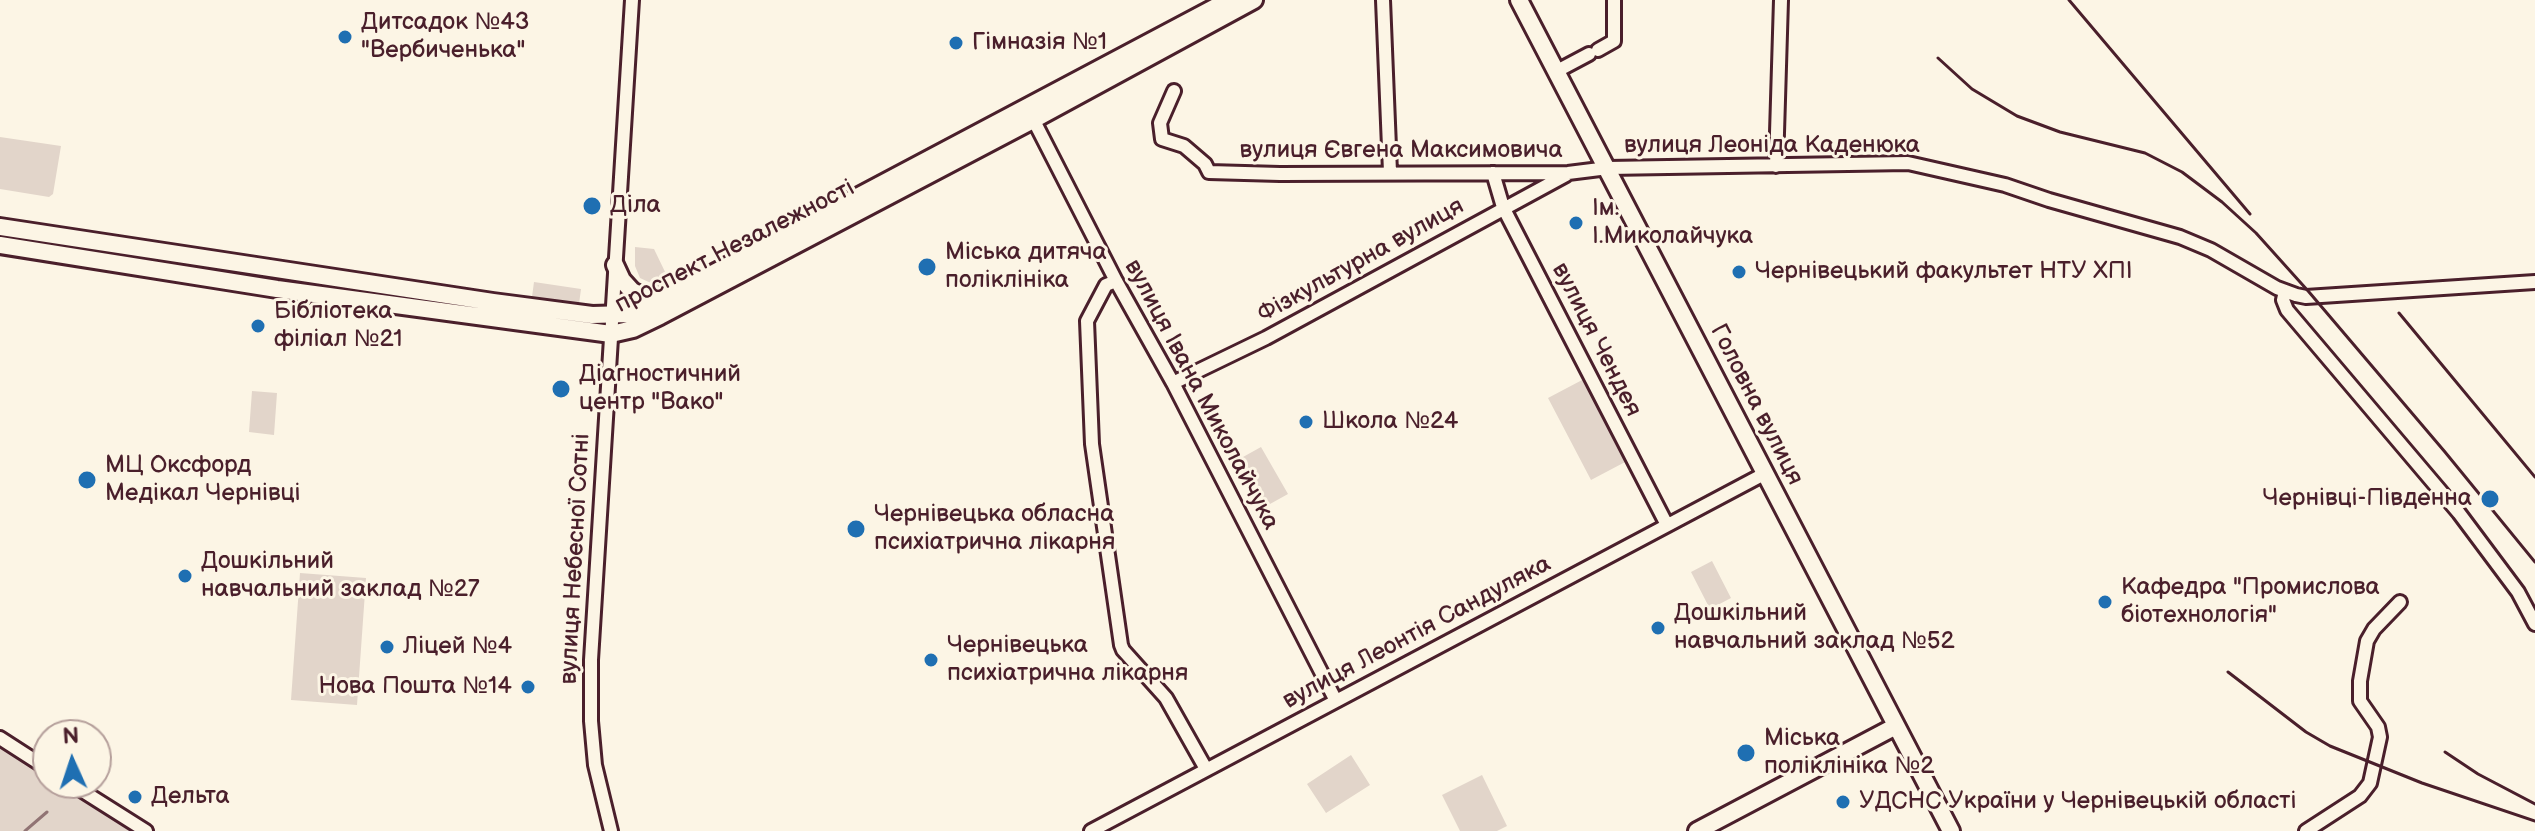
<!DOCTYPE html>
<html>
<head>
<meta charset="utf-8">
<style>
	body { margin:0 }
	#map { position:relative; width:2535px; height:831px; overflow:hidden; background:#fcf5e5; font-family:"Balsamiq Sans",sans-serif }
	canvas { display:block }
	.north { position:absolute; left:32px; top:719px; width:80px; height:80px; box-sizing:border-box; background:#fcf5e5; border:2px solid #b59f9b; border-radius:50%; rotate:357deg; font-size:22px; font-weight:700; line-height:32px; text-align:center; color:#4a1f2b }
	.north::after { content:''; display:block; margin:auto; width:28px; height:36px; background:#1f6fb2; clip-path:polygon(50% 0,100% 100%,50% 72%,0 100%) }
</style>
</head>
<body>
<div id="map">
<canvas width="2535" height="831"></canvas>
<div class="north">N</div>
</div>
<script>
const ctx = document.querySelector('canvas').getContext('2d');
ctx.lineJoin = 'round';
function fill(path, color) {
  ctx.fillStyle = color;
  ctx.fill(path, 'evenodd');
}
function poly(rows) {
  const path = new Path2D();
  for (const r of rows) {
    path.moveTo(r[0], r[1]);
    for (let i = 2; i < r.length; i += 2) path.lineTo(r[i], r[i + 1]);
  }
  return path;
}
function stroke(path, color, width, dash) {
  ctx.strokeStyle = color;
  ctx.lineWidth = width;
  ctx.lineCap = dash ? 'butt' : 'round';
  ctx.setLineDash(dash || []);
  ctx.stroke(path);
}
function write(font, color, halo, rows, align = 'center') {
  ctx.font = font + ' "Balsamiq Sans",sans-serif';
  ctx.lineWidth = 6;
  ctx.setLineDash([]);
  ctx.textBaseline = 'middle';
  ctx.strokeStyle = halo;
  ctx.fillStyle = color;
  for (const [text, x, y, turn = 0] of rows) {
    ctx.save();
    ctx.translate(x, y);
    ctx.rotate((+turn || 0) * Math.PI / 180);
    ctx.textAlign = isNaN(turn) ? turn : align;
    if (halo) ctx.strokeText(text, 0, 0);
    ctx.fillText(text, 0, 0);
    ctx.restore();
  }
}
fill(poly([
	[0,137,61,146,53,194,49,197,0,189],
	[635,247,654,249,668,278,653,284,640,278,635,266],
	[534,282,581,289,579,304,532,297],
	[1584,379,1627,461,1591,480,1548,398],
	[252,391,277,393,274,435,249,432],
	[1261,447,1288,494,1261,509,1234,462],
	[1712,561,1731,598,1710,609,1691,572],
	[300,573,366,578,357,705,291,700],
	[0,737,48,767,48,783,74,783,150,831,0,831],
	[1351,755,1370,785,1326,813,1307,784],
	[1482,775,1507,826,1497,831,1460,831,1442,795]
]), '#e2d5ca');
stroke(poly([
	[25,831,47,812]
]), '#917474', 3);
const minor = poly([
	[1383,0,1390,172],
	[1598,50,1614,41,1614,0],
	[1557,71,1589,54],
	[1174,91,1160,123,1162,139,1184,146,1205,164,1209,172,1280,174,1568,173,1608,168,1908,163,2005,185,2049,200,2180,237,2211,250,2277,288,2296,295,2306,297,2535,282],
	[1031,115,1116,281,1173,383,1336,701],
	[1776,166,1781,0],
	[1493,173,1503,207,1667,525],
	[1116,281,1106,285,1087,321,1092,444,1121,645,1123,650,1166,698,1206,769],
	[2285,291,2283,300,2287,310,2459,513,2518,592,2535,624],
	[1173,383,1266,338,1566,175],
	[0,738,48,769],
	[70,783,146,831],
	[611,831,595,765,591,721,591,660,632,0],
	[1091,831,1764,474],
	[2306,831,2360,796,2370,783,2380,737,2378,727,2360,701,2360,681,2367,641,2374,629,2400,602]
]);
const major = poly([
	[1519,0,1951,831],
	[0,227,493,302,592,315,628,314,674,294,1229,0],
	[0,245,277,289,611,334,633,329,660,316,1033,120,1254,0],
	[615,265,622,280,632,291,640,295,664,296],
	[1697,831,1896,726]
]);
stroke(minor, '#4a1f2b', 18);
stroke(major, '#4a1f2b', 22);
stroke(minor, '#fcf5e5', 12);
stroke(major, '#fcf5e5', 16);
stroke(poly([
	[2069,0,2250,214],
	[1938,58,1972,89,2017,116,2060,132,2145,153,2182,172,2222,202,2256,233,2309,292,2445,452,2535,562],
	[2399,313,2535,477],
	[2228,672,2306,732,2330,746,2422,783,2535,821],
	[2445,752,2478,774,2535,804]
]), '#4a1f2b', 3);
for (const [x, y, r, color] of [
	[345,37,8,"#1f6fb2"],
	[956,43,8,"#1f6fb2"],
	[592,206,10,"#1f6fb2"],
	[1576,223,8,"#1f6fb2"],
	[927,267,10,"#1f6fb2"],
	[1739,272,8,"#1f6fb2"],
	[258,326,8,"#1f6fb2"],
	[561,389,10,"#1f6fb2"],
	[1306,422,8,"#1f6fb2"],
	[87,480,10,"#1f6fb2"],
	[2490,499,10,"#1f6fb2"],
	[856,529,10,"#1f6fb2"],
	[185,576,8,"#1f6fb2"],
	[2105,602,8,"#1f6fb2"],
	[1658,628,8,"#1f6fb2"],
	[387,647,8,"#1f6fb2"],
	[931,660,8,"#1f6fb2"],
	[528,687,8,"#1f6fb2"],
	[1746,753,10,"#1f6fb2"],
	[135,797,8,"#1f6fb2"],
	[1843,802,8,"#1f6fb2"]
]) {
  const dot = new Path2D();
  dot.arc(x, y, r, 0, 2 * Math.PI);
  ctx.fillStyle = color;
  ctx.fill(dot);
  stroke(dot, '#fcf5e5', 3);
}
write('24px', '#4a1f2b', '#fcf5e5', [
	["Дитсадок №43",361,23],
	["\"Вербиченька\"",361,51],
	["Гімназія №1",972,43],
	["Діла",610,206],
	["Ім.",1592,209],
	["І.Миколайчука",1592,237],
	["Міська дитяча",945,253],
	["поліклініка",945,281],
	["Чернівецький факультет НТУ ХПІ",1755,272],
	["Бібліотека",274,312],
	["філіал №21",274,340],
	["Діагностичний",579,375],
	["центр \"Вако\"",579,403],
	["Школа №24",1322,422],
	["МЦ Оксфорд",105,466],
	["Медікал Чернівці",105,494],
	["Чернівці-Південна",2472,499,"right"],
	["Чернівецька обласна",874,515],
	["психіатрична лікарня",874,543],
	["Дошкільний",201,562],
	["навчальний заклад №27",201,590],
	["Кафедра \"Промислова",2121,588],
	["біотехнологія\"",2121,616],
	["Дошкільний",1674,614],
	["навчальний заклад №52",1674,642],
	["Чернівецька",947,646],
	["психіатрична лікарня",947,674],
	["Ліцей №4",403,647],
	["Нова Пошта №14",512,687,"right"],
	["Міська",1764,739],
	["поліклініка №2",1764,767],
	["Дельта",151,797],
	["УДСНС України у Чернівецькій області",1859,802]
], 'left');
write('24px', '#4a1f2b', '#fcf5e5', [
	["вулиця Леоніда Каденюка",1772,146],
	["вулиця Євгена Максимовича",1401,151],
	["проспект Незалежності",735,247,-27],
	["Фізкультурна вулиця",1361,261,-29],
	["вулиця Чендея",1596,340,63],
	["вулиця Івана Миколайчука",1201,395,62],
	["Головна вулиця",1756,405,63],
	["вулиця Небесної Сотні",576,559,-87],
	["вулиця Леонтія Сандуляка",1417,633,-28]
]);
</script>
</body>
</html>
